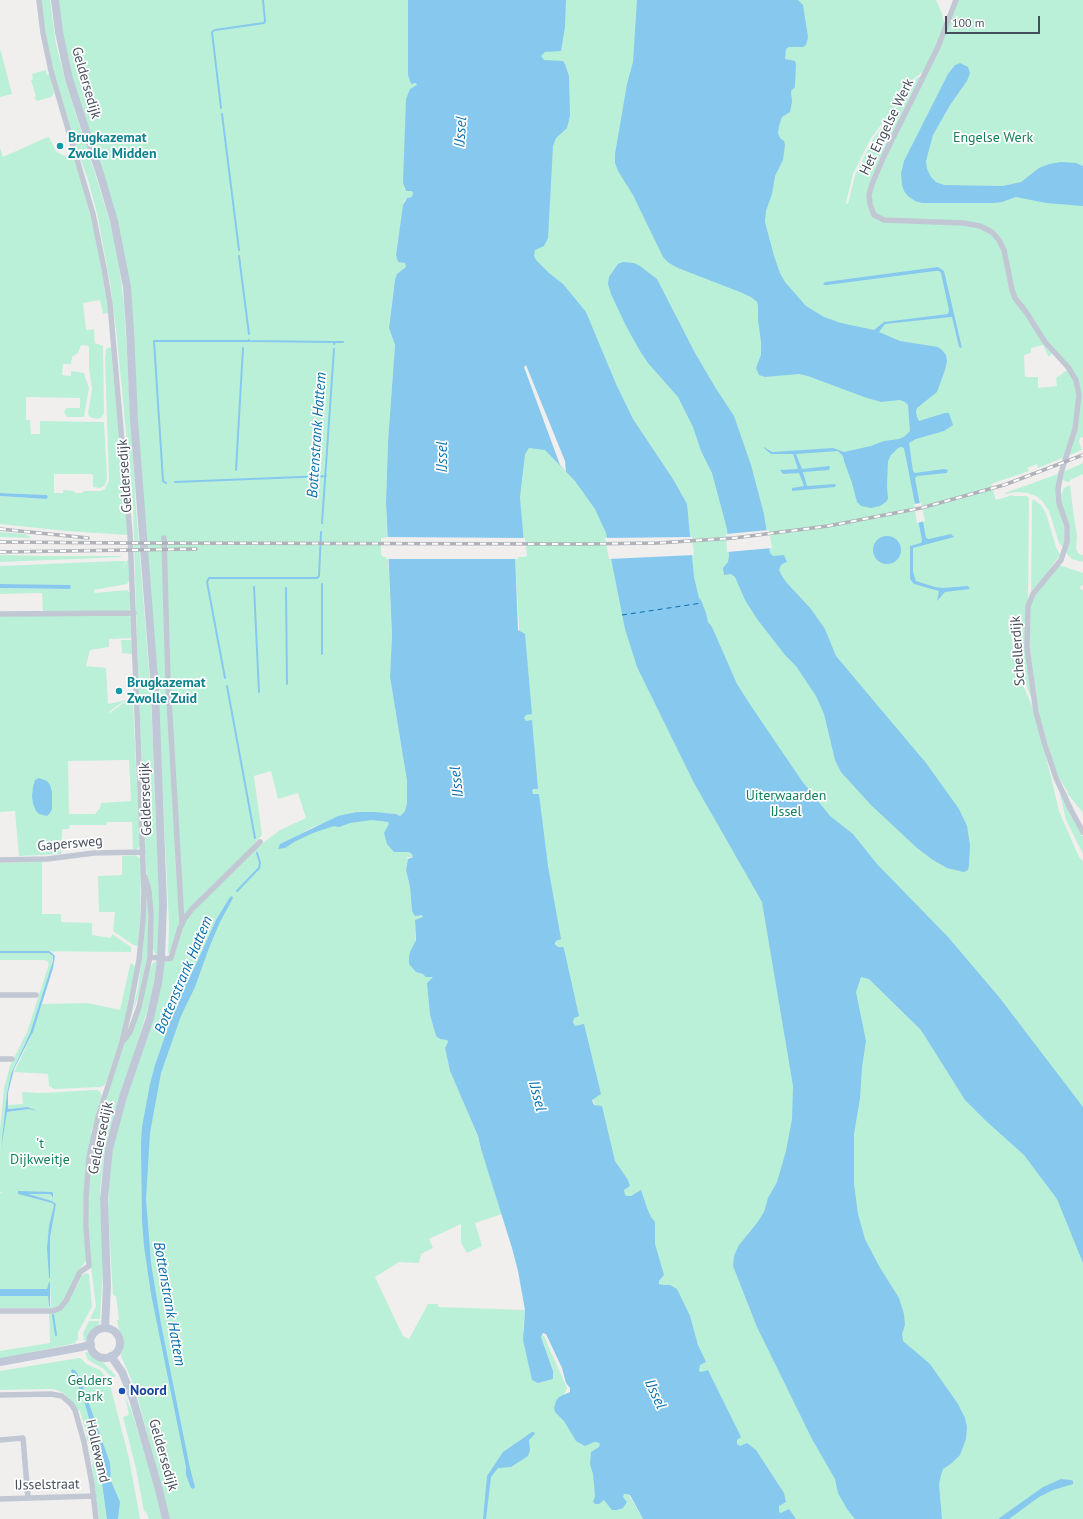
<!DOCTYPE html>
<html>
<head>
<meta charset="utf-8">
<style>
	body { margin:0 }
	#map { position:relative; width:1083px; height:1519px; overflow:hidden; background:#f1efee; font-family:"PT Sans",sans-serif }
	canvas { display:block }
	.scale { position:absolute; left:945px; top:16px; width:95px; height:18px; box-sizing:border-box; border:2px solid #464e5c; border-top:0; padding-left:5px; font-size:12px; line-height:14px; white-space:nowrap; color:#464e5c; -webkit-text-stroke:3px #fff; paint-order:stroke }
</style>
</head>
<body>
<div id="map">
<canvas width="1083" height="1519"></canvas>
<div class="scale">100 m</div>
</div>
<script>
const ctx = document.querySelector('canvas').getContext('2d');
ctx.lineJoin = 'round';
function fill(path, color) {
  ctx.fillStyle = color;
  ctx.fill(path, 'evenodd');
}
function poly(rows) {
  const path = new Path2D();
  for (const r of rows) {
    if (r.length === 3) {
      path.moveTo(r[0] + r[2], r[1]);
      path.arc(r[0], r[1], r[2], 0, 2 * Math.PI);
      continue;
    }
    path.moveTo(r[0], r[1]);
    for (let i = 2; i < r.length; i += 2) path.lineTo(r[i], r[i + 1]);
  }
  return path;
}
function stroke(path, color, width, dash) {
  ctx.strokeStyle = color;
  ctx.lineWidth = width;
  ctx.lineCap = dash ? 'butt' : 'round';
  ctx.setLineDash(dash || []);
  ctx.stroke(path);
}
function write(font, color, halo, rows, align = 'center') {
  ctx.font = font + ' "PT Sans",sans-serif';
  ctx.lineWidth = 3.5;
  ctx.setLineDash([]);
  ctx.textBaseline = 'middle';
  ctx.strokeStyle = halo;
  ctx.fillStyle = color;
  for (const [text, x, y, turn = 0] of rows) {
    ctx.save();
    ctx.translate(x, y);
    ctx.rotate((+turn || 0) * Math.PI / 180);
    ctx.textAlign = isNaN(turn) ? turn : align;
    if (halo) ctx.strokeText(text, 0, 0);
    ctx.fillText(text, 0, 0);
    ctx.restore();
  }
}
fill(poly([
	[41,0,50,0,56,44,66,83,99,186,111,226,119,265,124,305,136,507,151,697,159,898,158,955,155,954,152,948,150,889,146,869,138,671,133,507,117,338,110,283,97,213,88,180,72,135,55,78,47,40],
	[57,0,408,0,408,75,411,84,417,83,404,188,406,191,414,191,415,197,407,198,404,201,396,255,398,262,408,263,408,266,395,280,389,328,395,345,388,441,386,502,387,538,381,538,381,554,383,557,388,557,392,635,390,677,407,781,407,803,405,811,400,816,396,814,386,813,357,812,313,827,279,846,297,837,339,822,372,819,388,822,413,851,413,857,406,857,408,859,406,870,410,887,412,911,414,914,423,912,425,920,415,922,416,972,423,974,437,973,439,979,428,983,430,1015,436,1036,447,1040,448,1042,445,1048,450,1071,478,1136,481,1149,502,1214,475,1223,482,1246,467,1253,461,1243,461,1224,429,1239,433,1248,421,1254,419,1263,399,1262,375,1277,403,1336,409,1339,428,1304,438,1304,438,1307,525,1310,523,1329,538,1383,553,1379,553,1371,541,1337,542,1335,544,1336,567,1388,564,1395,560,1397,600,1442,626,1494,629,1495,643,1519,170,1519,135,1388,121,1356,123,1339,119,1330,117,1320,119,1320,116,1296,113,1295,108,1211,109,1186,113,1146,164,962,170,961,174,956,176,950,177,934,171,951,168,954,169,924,158,696,126,263,118,225,73,81,64,42],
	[271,771,278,799,298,793,306,818,280,830,264,842,256,849,253,845,262,835,254,776],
	[538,0,936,0,942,13,944,23,954,0,1083,0,1083,437,1080,438,1079,442,1082,450,1038,468,1037,464,1027,468,1029,471,991,484,996,500,1013,495,1014,496,1027,496,1029,498,1028,601,1026,606,1032,700,1019,666,1016,650,1012,615,1009,615,1013,648,1018,673,1035,713,1052,781,1059,811,1079,857,1083,861,1083,1519,782,1519,737,1445,698,1370,620,1194,593,1100,574,1024,556,942,532,792,524,716,515,557,525,557,514,433],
	[924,71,921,77,918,77,914,81,905,96,873,139,855,175,848,204,846,203,853,174,871,138,904,95,912,80],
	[1043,345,1049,357,1052,353,1067,370,1056,378,1057,386,1038,388,1038,377,1025,377,1024,355,1031,353,1031,348],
	[0,48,12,94,0,97],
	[46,70,47,75,50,74,54,93,51,97,37,101,34,97,36,97,31,80,33,79,32,74],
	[49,137,56,151,64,156,72,153,84,191,96,238,109,313,103,314,100,300,83,303,86,330,94,329,95,343,103,346,104,413,101,418,97,419,90,417,88,414,92,389,89,368,89,346,81,345,78,353,72,357,71,364,63,364,62,375,71,376,71,371,84,373,89,388,84,417,67,417,65,414,64,411,67,408,80,408,80,398,26,397,26,420,30,420,31,434,40,434,40,421,104,422,107,478,105,485,100,488,93,487,93,475,91,474,54,474,54,493,63,493,63,490,74,491,75,493,82,493,84,491,101,491,105,489,109,481,105,359,106,349,109,347,111,348,128,535,66,531,0,524,0,496,46,499,48,496,47,495,0,493,0,148,3,157,43,139],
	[1083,463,1083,474,1070,480,1070,482,1067,482,1063,480,1062,478,1063,472],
	[1058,474,1057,485,1065,528,1066,541,1063,547,1059,543,1049,511,1043,502,1038,497,1028,493,1017,492,1005,494,1005,493],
	[1070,485,1074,517,1077,536,1076,549,1079,554,1083,555,1083,562,1072,559,1068,555,1066,552,1061,495,1064,488],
	[1033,499,1041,505,1046,513,1056,547,1060,555,1031,595,1032,503],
	[0,532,25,534,32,538,0,537],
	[0,555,48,556,121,556,121,557,76,559,0,562],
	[129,560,130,579,127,584,94,590,95,593,127,590,131,594,130,609,128,611,43,612,42,593,0,594,0,588,70,589,71,586,0,584,0,566,118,561,125,561,122,571,126,561],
	[1059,565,1083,573,1083,585,1080,587,1081,590,1083,589,1083,813,1067,793,1068,792,1056,773,1039,714,1030,650,1029,611,1033,598],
	[0,615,128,615,131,618,132,636,131,638,109,639,109,647,90,650,86,666,106,668,108,704,131,699,131,701,123,702,118,705,109,712,110,713,123,703,133,702,140,846,136,850,133,851,132,822,107,822,106,825,70,825,69,829,62,829,61,854,19,856,15,811,0,812],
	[129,760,131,801,101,803,100,808,95,814,69,814,68,761],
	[52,793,52,809,36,810,33,804],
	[121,640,130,640,132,641,132,654,122,653],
	[1059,790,1083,837,1083,854,1066,820],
	[135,855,141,859,141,874,140,921,138,945,136,946,132,944,113,931,115,912,99,912,98,876,122,875,122,856],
	[42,862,42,914,61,914,61,922,92,923,92,935,111,938,112,934,131,947,131,952,0,951,0,863],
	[146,883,148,908,148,952,140,992,132,1013,138,988,143,948],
	[0,953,49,953,52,954,53,957,51,969,30,1033,11,1074,7,1093,5,1113,32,1108,28,1107,7,1109,8,1105,23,1104,22,1092,43,1093,93,1090,98,1090,102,1095,92,1129,86,1164,83,1209,87,1260,78,1271,63,1302,54,1308,0,1308,0,1296,48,1296,49,1306,51,1305,50,1282,47,1289,0,1289,0,1193,3,1193,0,1192,0,1149,2,1137,0,1147,0,1129,4,1088,10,1066,27,1032,49,964,47,961,44,960,0,960],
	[29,1193,28,1194,29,1195,52,1201,56,1204,50,1238,49,1278,48,1237,54,1205,52,1203,18,1194,38,1193,53,1193,52,1198,50,1194],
	[156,961,157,961,152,994,104,1156,100,1190,103,1268,100,1319,90,1319,96,1306,91,1267,89,1229,88,1202,91,1159,98,1128,121,1051,131,1031,152,964],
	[131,963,136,967,132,990,121,1037,105,1085,100,1087,54,1089,49,1086,48,1074,14,1072,30,1039,42,1004,88,1003,120,1010,130,965],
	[85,1273,89,1274,92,1307,78,1332,78,1340,75,1341,76,1343,0,1359,0,1351,50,1343,49,1312,65,1303,78,1284,81,1276],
	[89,1321,100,1321,98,1326,89,1338,84,1341,83,1333],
	[85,1352,91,1353,102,1361,116,1376,112,1378,104,1369,88,1360],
	[79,1358,82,1359,86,1364,100,1370,109,1381,129,1458,140,1519,99,1519,92,1465,93,1462,89,1442,86,1440,87,1435,80,1411,78,1410,65,1394,57,1390,50,1389,0,1390,0,1371],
	[125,1396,132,1412,152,1478,162,1519,149,1519,146,1512,144,1511,136,1469,123,1417,129,1415]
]), '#bbf0d8');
fill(poly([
	[408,0,566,0,565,27,561,51,545,52,541,56,544,60,563,61,565,64,569,76,570,116,567,128,556,138,553,146,548,238,544,246,535,250,534,256,536,260,549,273,563,284,586,312,616,384,633,419,673,479,687,504,694,577,699,598,701,600,706,613,708,622,712,627,737,684,751,706,802,781,830,816,853,834,877,864,948,937,999,997,1083,1107,1083,1263,1057,1199,1024,1155,985,1120,965,1100,921,1030,869,979,861,977,856,992,866,1041,862,1067,860,1098,854,1134,854,1184,858,1214,865,1239,879,1266,899,1298,904,1314,905,1325,902,1334,903,1341,930,1364,958,1404,965,1418,967,1427,966,1439,960,1455,952,1463,943,1469,941,1475,939,1484,942,1519,855,1519,847,1509,838,1493,835,1479,812,1439,757,1327,733,1266,734,1256,739,1245,757,1223,764,1212,768,1198,777,1182,786,1151,792,1119,793,1086,762,902,694,783,637,667,625,629,606,533,595,509,575,481,545,450,529,448,525,454,520,497,525,555,515,555,518,630,525,634,532,714,526,715,524,718,526,721,532,720,538,789,533,789,532,791,533,794,539,794,548,866,561,939,556,941,555,944,558,947,563,947,564,949,579,1016,574,1018,573,1022,575,1026,584,1024,601,1094,592,1100,593,1103,594,1105,602,1106,615,1161,628,1180,630,1186,624,1190,625,1195,627,1196,631,1196,641,1190,647,1208,651,1217,655,1222,655,1244,664,1275,659,1281,659,1284,664,1285,670,1285,677,1289,690,1316,698,1345,706,1362,700,1365,699,1371,701,1372,708,1370,741,1437,737,1440,737,1444,740,1446,747,1443,756,1450,784,1493,786,1502,779,1506,779,1512,781,1513,789,1509,796,1519,643,1519,630,1495,626,1494,624,1494,623,1497,627,1502,623,1508,617,1510,612,1510,604,1500,599,1504,595,1504,593,1502,595,1496,593,1474,590,1464,591,1452,599,1447,600,1444,597,1442,594,1442,585,1446,576,1441,564,1421,555,1412,554,1408,556,1401,559,1397,570,1392,570,1388,566,1383,562,1368,546,1334,543,1333,541,1337,553,1371,553,1379,538,1383,532,1380,523,1340,525,1310,518,1271,512,1248,481,1149,478,1136,450,1071,445,1048,448,1042,447,1040,440,1039,436,1036,430,1015,427,983,433,977,426,977,423,974,416,972,409,964,409,957,410,952,416,940,415,920,423,917,422,915,415,916,412,911,410,887,406,870,408,859,413,857,412,854,409,852,394,852,387,844,384,833,389,824,388,822,372,820,350,823,339,827,334,826,313,833,296,841,285,848,278,849,280,844,338,816,357,812,375,812,396,814,400,816,405,811,407,803,407,781,390,677,392,635,386,502,388,441,395,345,389,328,395,280,397,274,406,267,405,263,398,262,396,255,403,205,407,198,412,197,413,193,412,191,406,191,403,183,406,99,410,89,417,85,416,83,411,84,408,75],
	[637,0,798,0,803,5,808,37,806,45,803,47,789,47,786,49,785,59,795,61,796,64,795,87,791,91,792,102,790,112,782,117,779,126,778,133,780,138,784,141,785,145,783,160,775,176,772,194,766,211,765,222,774,256,780,273,785,282,806,306,824,317,841,323,874,330,884,322,948,314,949,310,941,273,939,271,935,271,827,285,823,285,825,282,938,267,944,271,962,348,959,347,952,317,951,317,885,324,879,332,900,341,938,347,943,351,946,355,947,361,945,370,937,392,917,408,916,412,917,417,919,421,945,413,949,413,953,425,944,431,916,439,909,443,913,471,915,473,944,469,948,470,947,473,917,476,915,478,926,538,929,539,951,534,954,537,913,548,913,572,916,581,935,587,943,588,968,586,970,589,945,592,937,601,939,591,914,584,910,579,910,546,921,543,922,540,904,448,901,447,898,448,891,455,888,461,887,486,888,499,886,502,880,506,871,508,861,506,857,502,852,483,844,461,843,456,838,451,796,454,802,469,829,466,830,467,829,470,803,472,807,486,835,484,836,485,835,487,792,491,792,488,804,486,799,473,783,474,780,470,798,469,793,454,771,454,764,448,764,447,772,452,833,448,844,452,871,446,884,441,899,439,904,437,910,431,908,405,905,402,900,400,881,402,864,397,808,376,799,374,765,377,759,375,756,368,761,355,761,342,758,320,758,306,757,302,751,297,740,292,678,268,669,263,663,257,633,195,618,171,615,163,615,154,627,84,633,62],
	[960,63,968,67,970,73,967,81,950,105,933,135,926,161,927,169,931,177,936,182,944,185,1003,186,1021,182,1039,168,1049,164,1061,162,1076,163,1083,166,1083,206,1046,203,1016,197,1002,202,994,203,922,203,915,201,908,196,904,191,902,185,901,173,904,161,948,74,955,65],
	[623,262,634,263,640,266,657,279,695,353,715,387,734,416,751,465,764,514,770,553,773,556,784,555,787,562,782,564,780,567,779,570,782,576,786,582,811,609,825,629,836,656,926,763,959,809,967,826,970,845,969,865,968,870,964,872,947,868,933,860,917,848,871,805,841,772,835,760,824,714,816,696,796,666,785,655,757,619,745,600,735,577,731,574,724,575,723,568,728,562,729,556,727,529,712,473,701,451,693,427,678,397,648,363,640,351,626,326,611,294,608,284,609,277,618,264],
	[0,493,47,495,48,497,46,499,0,496],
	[887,550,14],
	[0,584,70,585,71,587,70,589,0,588],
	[39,778,47,781,50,785,52,792,52,809,50,813,47,816,39,814,36,811,33,804,32,796,33,787,35,780],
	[232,896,233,898,220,922,209,948,195,987,181,1016,161,1073,150,1133,146,1199,151,1263,161,1324,190,1468,195,1487,193,1489,191,1488,186,1475,186,1467,151,1294,144,1246,142,1221,141,1142,142,1127,150,1084,155,1065,177,1002,198,960,216,920,230,897],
	[0,951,49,951,52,953,55,956,53,968,33,1032,14,1069,8,1093,8,1109,28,1107,37,1111,29,1109,7,1112,1,1149,7,1093,11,1074,30,1033,53,961,53,956,49,953,0,953],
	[18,1191,52,1192,53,1193,53,1198,50,1194,28,1194,52,1201,56,1204,50,1238,50,1278,49,1278,47,1248,49,1226,54,1205,52,1203,18,1194],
	[49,1282,50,1282,50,1306,49,1306,48,1296,0,1296,0,1289,47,1289],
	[72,1369,76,1371,81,1381,110,1463,111,1481,120,1502,118,1519,107,1519,97,1446,83,1397,71,1371],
	[532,1432,534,1432,535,1434,529,1440,530,1450,528,1456,511,1467,498,1468,491,1477,486,1519,483,1519,487,1476,503,1452],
	[1061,1479,1071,1480,1073,1481,1073,1484,1053,1490,1039,1497,1009,1519,998,1519,1043,1487]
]), '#87c8ee');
fill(poly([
	[526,365,565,461,566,472,560,465,524,367],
	[921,503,925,521,917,523,914,504],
	[769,530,772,548,727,552,726,534],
	[385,537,525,538,527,555,525,557,518,557,518,559,386,559],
	[692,537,694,555,609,559,605,538]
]), '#f1efee');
stroke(poly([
	[221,108,212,32,215,30,264,23,265,21,263,0],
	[222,114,239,250],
	[239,256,249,334],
	[249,340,249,341,335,342,334,344],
	[335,342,343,342],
	[236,470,243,348],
	[175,482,326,476],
	[166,483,163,481,154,341,249,341],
	[322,523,334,349],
	[254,587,259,692],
	[286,588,287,684],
	[322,654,322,584],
	[225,678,207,582,209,578,317,578,319,576,321,532],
	[227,686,255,838],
	[237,891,259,868,260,863,257,853],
	[53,1315,56,1335]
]), '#87c8ee', 2);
stroke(poly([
	[622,615,702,603]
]), '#0970ad', 1, [5, 4]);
stroke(poly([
	[956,0,938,47,884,156,872,184,869,195,870,204,874,215,884,220,963,223,980,226,992,232,999,240,1004,250,1012,290,1015,298,1026,312,1045,342,1068,367,1076,380,1079,395,1075,429,1061,473,1058,489,1059,503,1067,526,1067,542,1061,560,1033,594,1028,606,1027,647,1036,712,1045,745,1056,778,1071,810,1083,832],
	[164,538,168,682,182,924],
	[0,614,134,613],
	[0,860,47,859,94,853,143,852],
	[150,957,167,959,171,958,180,928,185,918,192,909,260,842],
	[0,995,36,995],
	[123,1041,130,1032,139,1007,150,957,151,915,149,891,145,877],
	[0,1059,12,1059],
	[0,1311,53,1311,60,1308,66,1301,80,1272,89,1266,86,1227,86,1197,89,1157,98,1117,122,1042,130,1008,139,960,143,920,144,891,130,534,110,304,104,268,93,214,51,71,43,33,39,0],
	[0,1395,51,1394,62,1396,71,1404,75,1410,84,1442,92,1484,96,1519],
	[0,1440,23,1438,28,1498],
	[0,1499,94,1496]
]), '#c1c8d4', 5.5);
stroke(poly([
	[55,0,59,32,69,79,102,180,114,221,127,287,130,330,134,419,155,691,163,904,161,959,158,983,150,1018,123,1097,109,1149,104,1199,107,1286,105,1328],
	[105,1343,15],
	[111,1356,122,1372,133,1399,159,1490,166,1519],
	[0,1362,82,1347,91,1344]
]), '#c0c8d8', 8);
const rail = poly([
	[0,529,88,538],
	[0,542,126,543,582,544,658,543,734,538,828,526,921,508,1004,485,1083,455],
	[0,552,196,549]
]);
stroke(rail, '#b0b2b9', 3.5);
stroke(rail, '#fff', 2, [6]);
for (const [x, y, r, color] of [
	[60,146,4,"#0f9aa8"],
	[119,691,4,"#0f9aa8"],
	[122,1391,4,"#1a4fb4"]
]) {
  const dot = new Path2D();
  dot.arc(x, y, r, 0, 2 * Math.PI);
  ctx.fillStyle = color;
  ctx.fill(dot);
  stroke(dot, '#fff', 1.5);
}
write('14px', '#464e5c', '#fff', [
	["Geldersedijk",86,83,74],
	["Het Engelse Werk",887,127,-64],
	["Geldersedijk",125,476,-94],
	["Schellerdijk",1018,651,-94],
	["Geldersedijk",146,799,-92],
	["Gapersweg",70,844,-5],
	["Geldersedijk",101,1138,-78],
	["Hollewand",97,1451,77],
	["Geldersedijk",163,1455,74],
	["IJsselstraat",47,1485,-1]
]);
write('bold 14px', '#0d838f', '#fff', [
	["Brugkazemat",68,138],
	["Zwolle Midden",68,154],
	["Brugkazemat",127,683],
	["Zwolle Zuid",127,699]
], 'left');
write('14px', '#14805b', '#fff', [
	["Engelse Werk",993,138],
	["Uiterwaarden",786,796],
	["IJssel",786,812],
	["'t",40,1144],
	["Dijkweitje",40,1160],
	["Gelders",90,1381],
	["Park",90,1397]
]);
write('bold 14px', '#164399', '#fff', [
	["Noord",130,1391]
], 'left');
write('italic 15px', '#0970ad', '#fff', [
	["IJssel",461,132,-86],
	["Bottenstrank Hattem",317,435,-86],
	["IJssel",443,457,-90],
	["IJssel",457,782,-96],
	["Bottenstrank Hattem",184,975,-67],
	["IJssel",537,1096,75],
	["Bottenstrank Hattem",169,1304,80],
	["IJssel",655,1394,65]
]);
</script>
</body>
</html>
